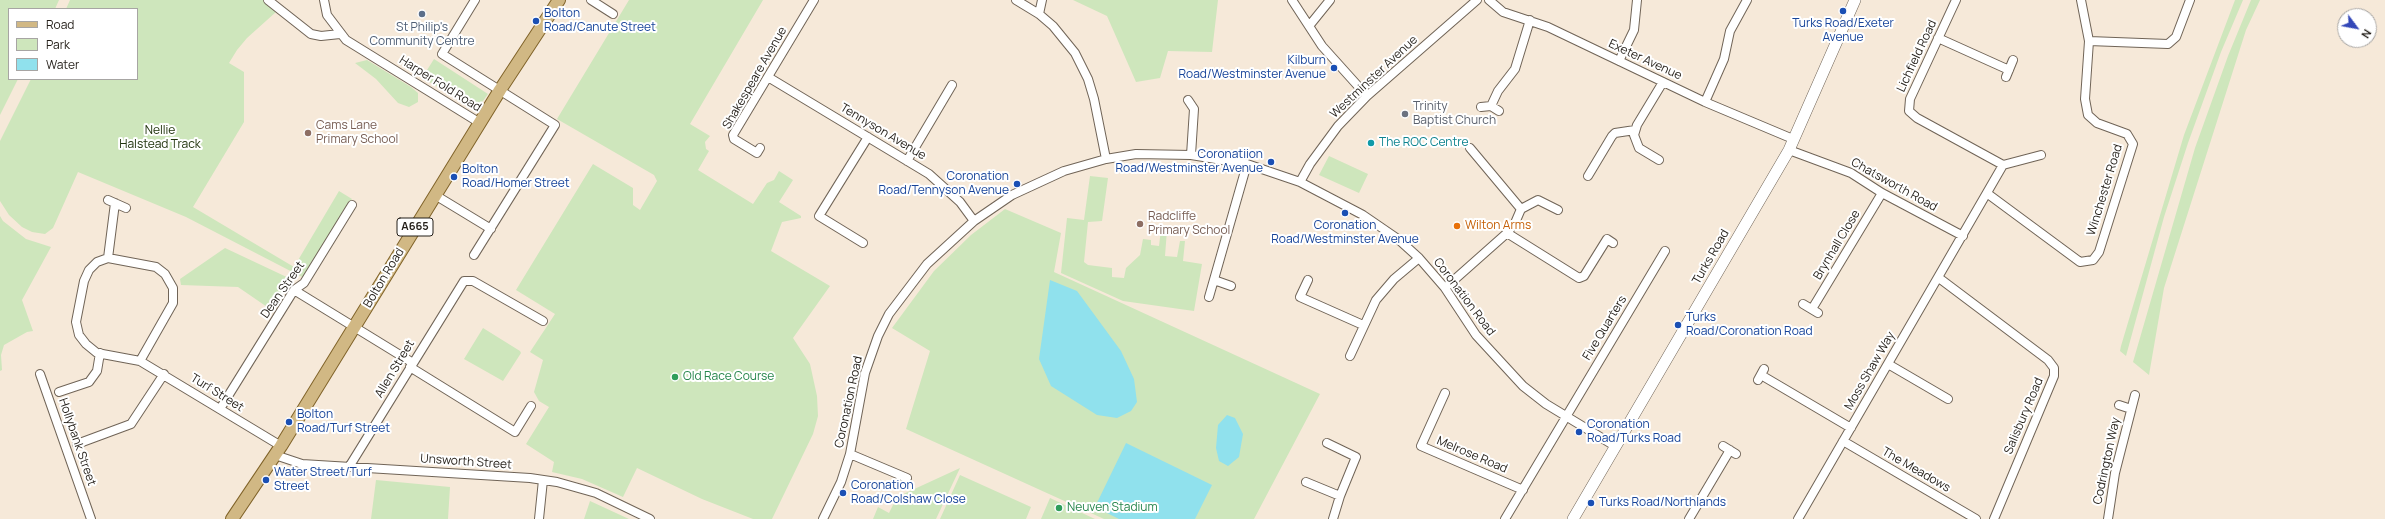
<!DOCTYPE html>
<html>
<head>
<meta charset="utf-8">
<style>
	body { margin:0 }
	#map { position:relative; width:2385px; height:519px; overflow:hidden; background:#f6e9d9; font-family:Manrope,sans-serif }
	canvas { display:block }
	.legend { position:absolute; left:8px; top:8px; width:130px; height:72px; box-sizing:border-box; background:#fff; border:1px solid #a7a5a3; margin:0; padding:5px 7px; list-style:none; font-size:12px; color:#231e18 }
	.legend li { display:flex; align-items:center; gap:8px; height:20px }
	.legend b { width:20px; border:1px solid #a7a5a3 }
	.north { position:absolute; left:2337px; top:8px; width:40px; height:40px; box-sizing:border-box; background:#fff; border:1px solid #a7a5a3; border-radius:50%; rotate:122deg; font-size:11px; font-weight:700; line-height:16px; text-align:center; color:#231e18 }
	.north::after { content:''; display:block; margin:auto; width:14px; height:18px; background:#3347b8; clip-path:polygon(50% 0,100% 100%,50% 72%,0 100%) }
</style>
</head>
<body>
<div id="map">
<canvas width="2385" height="519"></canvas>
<ul class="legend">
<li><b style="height:5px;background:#d1b884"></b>Road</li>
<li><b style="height:11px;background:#cee6bc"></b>Park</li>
<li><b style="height:11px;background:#90e1ed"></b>Water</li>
</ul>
<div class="north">N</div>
</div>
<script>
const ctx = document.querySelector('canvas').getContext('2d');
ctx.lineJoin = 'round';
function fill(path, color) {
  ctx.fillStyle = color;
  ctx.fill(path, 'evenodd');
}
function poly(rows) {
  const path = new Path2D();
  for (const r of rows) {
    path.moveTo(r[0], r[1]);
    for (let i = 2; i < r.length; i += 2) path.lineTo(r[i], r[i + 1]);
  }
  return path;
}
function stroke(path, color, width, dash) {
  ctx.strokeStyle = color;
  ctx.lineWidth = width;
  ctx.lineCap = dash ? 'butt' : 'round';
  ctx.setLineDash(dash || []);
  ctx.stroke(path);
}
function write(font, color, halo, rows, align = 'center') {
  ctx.font = font + ' Manrope,sans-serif';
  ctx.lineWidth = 4;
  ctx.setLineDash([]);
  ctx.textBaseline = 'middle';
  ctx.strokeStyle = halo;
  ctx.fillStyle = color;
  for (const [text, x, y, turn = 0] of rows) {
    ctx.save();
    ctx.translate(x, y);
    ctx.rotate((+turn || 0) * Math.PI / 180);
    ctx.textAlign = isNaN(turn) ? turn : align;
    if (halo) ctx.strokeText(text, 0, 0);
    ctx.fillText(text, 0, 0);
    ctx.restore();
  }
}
fill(poly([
	[0,0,59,0,55,9,9,9,9,79,18,79,0,115],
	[70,0,264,0,276,12,247,38,237,50,229,63,244,72,244,122,193,207,294,267,339,191,352,199,304,278,186,217,78,172,53,228,45,234,32,232,22,227,9,215,0,201,0,141,31,79,137,79,137,9,66,9],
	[629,0,763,0,690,124,710,136,705,142,706,149,709,151,698,170,753,204,767,183,774,180,779,171,793,180,779,202,801,216,801,218,782,222,771,251,830,286,793,338,810,364,817,396,818,416,813,434,772,519,753,519,702,499,637,468,623,497,582,479,552,472,554,462,526,444,549,407,539,401,534,392,543,360,530,352,555,314,516,290,593,164,633,188,633,205,640,210,657,181,654,175,557,119],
	[1073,0,1218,0,1212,52,1168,51,1160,78,1136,82,1107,16],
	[2235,0,2243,0,2221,52,2188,143,2164,217,2126,356,2120,351,2121,346,2184,135],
	[2251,0,2260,0,2246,30,2164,288,2149,375,2133,362,2195,148,2228,56],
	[434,59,488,94,483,101,477,105,470,105,422,78],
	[367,60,411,87,418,93,418,102,409,107,398,103,376,79,355,63],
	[1329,156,1368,174,1359,193,1319,175],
	[1090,176,1108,178,1102,221,1088,222,1084,262,1088,265,1112,268,1112,277,1124,278,1126,268,1140,255,1143,239,1151,240,1151,245,1159,246,1161,229,1167,230,1165,256,1177,257,1180,241,1185,241,1183,261,1202,264,1194,311,1123,301,1061,273,1067,218,1084,220],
	[1005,209,1061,233,1054,272,1320,394,1254,519,1104,519,906,429,930,351,892,328,934,271,971,235],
	[0,216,3,221,26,239,51,247,22,300,33,331,27,332,4,345,1,355,2,370,0,371],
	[225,248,293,280,273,311,238,287,181,285,180,279],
	[483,328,520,351,521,353,503,381,464,359],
	[960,468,936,519,873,519,878,507,889,513,897,497],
	[960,475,1031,507,1026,519,940,519],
	[376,480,450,487,448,519,371,519],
	[1050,498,1095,519,1041,519],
	[590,501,629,519,584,519]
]), '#cee6bc');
fill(poly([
	[1050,280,1077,291,1121,351,1134,379,1137,402,1131,411,1117,418,1097,415,1051,386,1039,359],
	[1227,415,1235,418,1243,434,1239,457,1228,466,1219,461,1216,448,1218,425],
	[1126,443,1212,485,1195,519,1119,519,1095,507]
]), '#90e1ed');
const street = poly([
	[268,0,311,34,321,36,340,34],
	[324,0,327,15,346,40,480,123],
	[591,0,613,14],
	[1016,0,1039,14,1053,26,1075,53,1088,79,1094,99,1106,159],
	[1292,0,1322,46,1367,96],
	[1489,0,1503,12,1548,27,1705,102,1793,139],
	[1956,0,1910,99,1909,111,1917,118,2003,165],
	[1039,14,1042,0],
	[1309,26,1330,0],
	[1938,38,2009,70],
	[2089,41,2168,44,2176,37,2190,0],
	[1619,61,1634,30,1637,0],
	[768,77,929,174,960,202,974,221],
	[2006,77,2013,60],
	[1188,100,1194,109,1191,155],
	[1705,102,1724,59,1730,31,1747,0],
	[1491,106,1498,91,1515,69,1530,20],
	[1481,107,1491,106,1499,111],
	[760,148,757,153,734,139,733,135,814,0],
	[1789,150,1851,173,1882,193,1963,236],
	[1659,160,1639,148,1634,135,1637,125,1663,82],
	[907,161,952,85],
	[2003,165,2041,155],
	[1588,176,1612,136,1615,133,1635,130],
	[1300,182,1310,164,1338,126,1367,96,1477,0],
	[1988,194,2080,262,2093,260,2099,252,2133,144,2127,134,2097,123,2088,115,2085,99,2089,41,2081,0],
	[435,195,491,229],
	[108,200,126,208],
	[1521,209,1538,200,1558,210],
	[1507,233,1579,278,1584,276,1607,239,1613,243],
	[863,243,819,216,868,137],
	[474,255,555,125,442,54,475,0],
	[108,258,115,203],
	[1939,278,2048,360,2054,368,2054,376,1994,519],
	[1214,280,1231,286],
	[1308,280,1300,297,1363,325],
	[1445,288,1507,233,1515,223,1521,209,1470,148],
	[294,290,413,363],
	[1209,297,1247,164],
	[1803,304,1818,313],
	[1812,309,1882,193],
	[1350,356,1376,300,1394,279,1419,258],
	[140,361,173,303,173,288,165,274,156,267,108,258,97,262,89,270,84,281,76,322,79,335,86,344,97,353,140,361,281,446],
	[1888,364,1948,399],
	[410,367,515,432,531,406],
	[40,374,91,519],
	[1761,375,1851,428],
	[1758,380,1764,369],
	[59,392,89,382,97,371,100,353],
	[1445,393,1421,446,1523,490],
	[2119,405,2131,409],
	[220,409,294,290,304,283,352,205],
	[1843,441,1976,519],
	[1327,443,1356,457,1340,496,1333,519],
	[77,444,131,424,164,374],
	[1723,446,1736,454],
	[850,454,907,478],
	[275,455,302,464,530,478,557,482,596,493,650,519],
	[349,467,464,281,473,281,543,321],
	[1306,482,1340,496],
	[539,519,543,480],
	[823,519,841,482,850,454,865,373,878,336,889,314,927,264,974,221,1012,195,1064,171,1106,159,1136,154,1191,155,1247,164,1300,182,1363,215,1398,239,1419,258,1445,288,1476,335,1523,386,1546,404,1615,446],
	[1505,519,1665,251],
	[1689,519,1730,450],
	[1798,519,2003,165],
	[2108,519,2115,473,2135,395]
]);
const secondary = poly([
	[1573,519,1789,150,1855,0]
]);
const primary = poly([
	[232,519,281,446,500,90,559,0]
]);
stroke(street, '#706457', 10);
stroke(secondary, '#706457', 12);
stroke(primary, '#806329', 14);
stroke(street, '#fff', 8);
stroke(secondary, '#fff', 11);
stroke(primary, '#d1b884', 12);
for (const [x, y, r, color] of [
	[1843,11,4,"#1a4fb4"],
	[422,14,4,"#5c6f8a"],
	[536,21,4,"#1a4fb4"],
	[1334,68,4,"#1a4fb4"],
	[1405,114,4,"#6b7280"],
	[308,133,4,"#8d6e63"],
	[1371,143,4,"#0f9aa8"],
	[1271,162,4,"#1a4fb4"],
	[454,177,4,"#1a4fb4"],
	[1017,184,4,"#1a4fb4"],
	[1345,213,4,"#1a4fb4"],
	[1140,224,4,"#8d6e63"],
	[1457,226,4,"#e8710a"],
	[1678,325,4,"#1a4fb4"],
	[675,377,4,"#2e9e5b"],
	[289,422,4,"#1a4fb4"],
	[1579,432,4,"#1a4fb4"],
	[266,480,4,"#1a4fb4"],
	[843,493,4,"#1a4fb4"],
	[1591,503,4,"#1a4fb4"],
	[1059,508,4,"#2e9e5b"]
]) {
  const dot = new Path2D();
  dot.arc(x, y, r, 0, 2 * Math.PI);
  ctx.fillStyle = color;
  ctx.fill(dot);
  stroke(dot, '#fff', 1.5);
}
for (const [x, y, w] of [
	[415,227,36]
]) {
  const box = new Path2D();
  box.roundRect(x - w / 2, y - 9, w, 18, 3);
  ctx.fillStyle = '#fff';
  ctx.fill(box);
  stroke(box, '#231e18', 1);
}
write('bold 11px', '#231e18', null, [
	["A665",415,227]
]);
write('12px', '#164399', '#fff', [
	["Bolton",544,14],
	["Road/Canute Street",544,28],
	["Turks Road/Exeter",1843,24,"center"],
	["Avenue",1843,38,"center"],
	["Kilburn",1326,61,"right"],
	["Road/Westminster Avenue",1326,75,"right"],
	["Coronatiion",1263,155,"right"],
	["Road/Westminster Avenue",1263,169,"right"],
	["Bolton",462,170],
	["Road/Homer Street",462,184],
	["Coronation",1009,177,"right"],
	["Road/Tennyson Avenue",1009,191,"right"],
	["Coronation",1345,226,"center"],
	["Road/Westminster Avenue",1345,240,"center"],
	["Turks",1686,318],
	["Road/Coronation Road",1686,332],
	["Bolton",297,415],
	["Road/Turf Street",297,429],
	["Coronation",1587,425],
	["Road/Turks Road",1587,439],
	["Water Street/Turf",274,473],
	["Street",274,487],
	["Coronation",851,486],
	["Road/Colshaw Close",851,500],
	["Turks Road/Northlands",1599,503]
], 'left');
write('12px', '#4e5e75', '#fff', [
	["St Philip's",422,28],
	["Community Centre",422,42]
]);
write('12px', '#231e18', '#fff', [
	["Lichfield Road",1917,56,-65],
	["Exeter Avenue",1645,60,25],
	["Westminster Avenue",1374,77,-43],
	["Shakespeare Avenue",755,78,-60],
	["Harper Fold Road",440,84,32],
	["Tennyson Avenue",883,132,31],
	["Chatsworth Road",1894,185,29],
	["Winchester Road",2105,190,-73],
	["Brynhall Close",1837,245,-59],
	["Turks Road",1711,257,-60],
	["Bolton Road",384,278,-59],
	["Dean Street",283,290,-55],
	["Coronation Road",1464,297,53],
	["Five Quarters",1605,328,-59],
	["Allen Street",395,369,-59],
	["Moss Shaw Way",1870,371,-60],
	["Turf Street",217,393,32],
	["Coronation Road",849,402,-78],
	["Salisbury Road",2024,416,-67],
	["Hollybank Street",77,442,71],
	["Melrose Road",1472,455,23],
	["Codrington Way",2107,461,-78],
	["Unsworth Street",466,462,4],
	["The Meadows",1916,470,30]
]);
write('12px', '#5b616d', '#fff', [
	["Trinity",1413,107],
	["Baptist Church",1413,121]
], 'left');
write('12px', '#785e54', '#fff', [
	["Cams Lane",316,126],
	["Primary School",316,140],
	["Radcliffe",1148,217],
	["Primary School",1148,231]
], 'left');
write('12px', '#21340d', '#fff', [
	["Nellie",160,131],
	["Halstead Track",160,145]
]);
write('12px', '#0d838f', '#fff', [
	["The ROC Centre",1379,143]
], 'left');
write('12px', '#c56008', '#fff', [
	["Wilton Arms",1465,226]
], 'left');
write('12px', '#27864d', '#fff', [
	["Old Race Course",683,377],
	["Neuven Stadium",1067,508]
], 'left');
</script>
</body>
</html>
